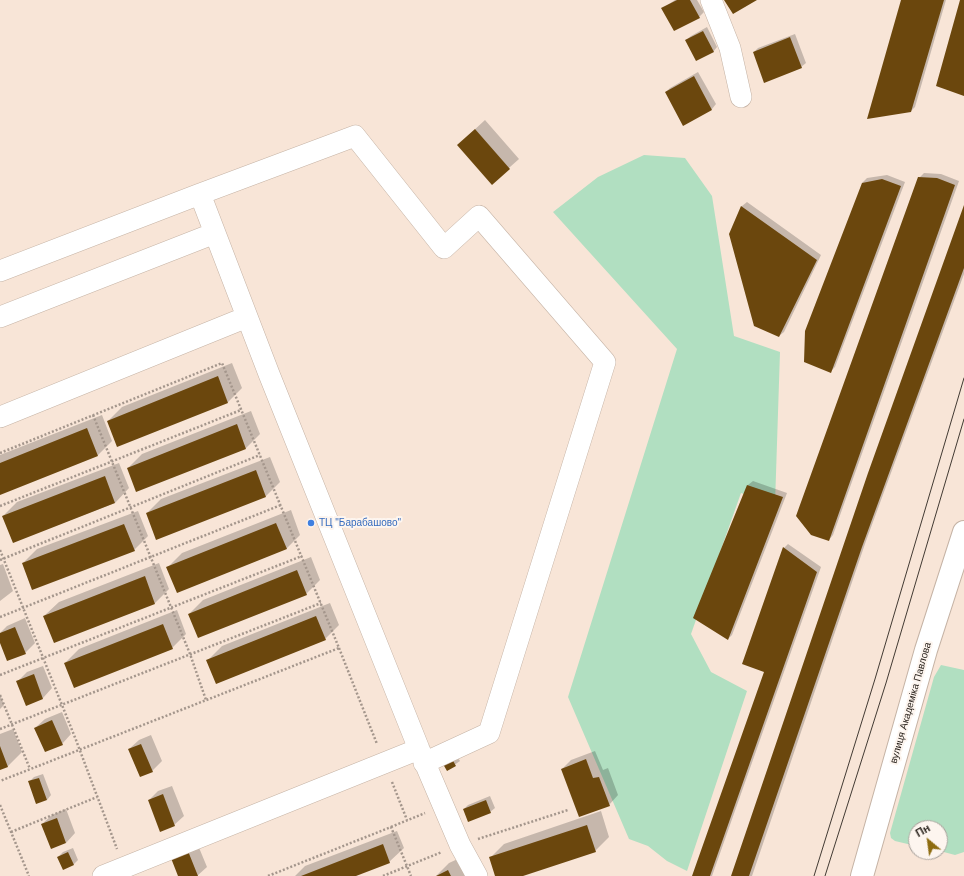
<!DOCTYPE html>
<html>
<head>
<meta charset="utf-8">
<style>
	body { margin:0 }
	#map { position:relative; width:964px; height:876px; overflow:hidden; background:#f8e5d7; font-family:Helvetica,sans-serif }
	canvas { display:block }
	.north { position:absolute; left:908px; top:820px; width:40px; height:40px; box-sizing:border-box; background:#fdf5ef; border:1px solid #a9a29c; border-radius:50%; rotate:331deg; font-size:11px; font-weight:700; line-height:16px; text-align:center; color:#2c251f }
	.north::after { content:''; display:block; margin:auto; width:14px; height:18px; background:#8e6c10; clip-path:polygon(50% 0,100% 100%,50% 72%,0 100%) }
</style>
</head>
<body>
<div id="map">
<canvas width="964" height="876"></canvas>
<div class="north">Пн</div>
</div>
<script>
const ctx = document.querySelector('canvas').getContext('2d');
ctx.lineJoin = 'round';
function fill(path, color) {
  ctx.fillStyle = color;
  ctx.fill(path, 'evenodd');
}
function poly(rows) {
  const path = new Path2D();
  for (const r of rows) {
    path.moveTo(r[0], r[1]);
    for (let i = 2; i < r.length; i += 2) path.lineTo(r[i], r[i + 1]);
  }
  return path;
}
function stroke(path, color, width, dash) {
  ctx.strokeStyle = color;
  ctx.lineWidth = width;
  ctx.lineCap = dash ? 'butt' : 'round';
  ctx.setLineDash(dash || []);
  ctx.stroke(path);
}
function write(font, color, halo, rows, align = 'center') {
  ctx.font = font + ' Helvetica,sans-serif';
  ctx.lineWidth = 4;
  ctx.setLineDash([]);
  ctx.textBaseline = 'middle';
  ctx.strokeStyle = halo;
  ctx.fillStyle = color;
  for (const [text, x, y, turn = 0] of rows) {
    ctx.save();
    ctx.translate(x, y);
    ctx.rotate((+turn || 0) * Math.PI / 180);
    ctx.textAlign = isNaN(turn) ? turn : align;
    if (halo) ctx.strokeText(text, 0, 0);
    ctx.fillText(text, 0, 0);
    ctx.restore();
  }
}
fill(poly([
	[644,155,685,158,712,196,734,336,780,352,775,504,741,493,691,634,711,672,747,691,687,871,667,861,648,846,629,839,568,697,677,349,553,212,598,177],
	[941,665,964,670,964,852,955,855,940,851,940,828,916,828,916,846,895,841,891,838,890,833,934,677]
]), '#b1dfc1');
fill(poly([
	[675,0,697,0,704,12,699,17,663,8],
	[902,0,946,0,915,107,911,111],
	[707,27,717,47,713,52,686,40,691,36],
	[795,34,806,63,801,67,754,52,758,48],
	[698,72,716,104,712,109,684,124,666,92,670,88],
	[485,120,519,159,492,183,458,145],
	[924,173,941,174,959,181,833,535,829,540,919,178],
	[887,175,905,182,835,367,831,371,862,183,867,178],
	[747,202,821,255,784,332,779,336,730,234,742,206],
	[964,208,964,274,866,541,752,876,732,876],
	[232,363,242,388,228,402,118,445,108,421,122,407],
	[251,411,260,434,246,448,128,468,142,454],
	[102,415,112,441,98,455,0,494,0,455],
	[270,457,280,482,266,496,147,513,161,499],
	[119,463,129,488,115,503,13,542,3,516,17,502],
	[753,481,787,493,732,635,728,639,748,485],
	[291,510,300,535,286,549,168,567,182,553],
	[138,511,148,536,134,550,23,563,37,549],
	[788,544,821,567,712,876,693,876,765,671,784,548],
	[311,557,320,580,306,594,189,614,203,600],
	[159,563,169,589,155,603,54,642,44,616,59,602],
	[3,564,13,591,0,601,0,565],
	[330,603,339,625,325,639,208,660,222,646],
	[177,610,186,634,172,648,65,663,79,649],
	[25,618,35,643,25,653,0,640,0,633,7,626],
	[43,666,52,688,43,698,27,704,18,681,27,672],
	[0,694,4,705,0,709],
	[62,712,71,734,62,744,35,728,45,719],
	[13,729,22,752,8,766,0,769,0,734],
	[151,735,162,761,152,771,140,776,129,749,139,740],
	[595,751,603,770,608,768,618,795,609,805,562,769,571,760],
	[456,755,460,761,447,770],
	[43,774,51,795,47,800,29,782,34,777],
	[172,786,184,816,174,825,149,800,158,791],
	[490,796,495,808,490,812,464,809,468,805],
	[66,809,75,833,66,843,42,824,52,815],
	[601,811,609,837,595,851,520,876,496,876,490,858,504,844],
	[397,831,404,848,389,862,353,876,295,876,305,866],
	[195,838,207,867,197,876,179,876,180,844],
	[73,848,78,860,74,864,64,869,58,857,63,852],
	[462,857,471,876,436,876,449,863]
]), '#0003');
fill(poly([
	[677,0,690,0,700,18,674,31,661,8],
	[724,0,757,0,733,14],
	[901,0,944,0,911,112,867,119],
	[960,0,964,0,964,96,936,86],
	[703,31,714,52,696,61,685,40],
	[790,37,802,68,764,83,753,52],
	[694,76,712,110,683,126,665,92],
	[475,129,510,169,492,185,457,145],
	[918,177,937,178,955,185,829,541,811,535,796,516],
	[882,179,901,186,831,373,804,362,805,331,862,183],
	[964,205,964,268,862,547,749,876,731,876,868,473],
	[741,206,817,260,779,337,754,326,729,234],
	[218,376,228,403,117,447,107,421],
	[237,424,246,449,136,492,127,468],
	[87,428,98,456,0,495,0,463],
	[256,470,266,497,156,540,146,513],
	[105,476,115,503,13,543,2,516],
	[747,485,783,497,728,640,693,618],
	[276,523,287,549,177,593,166,567],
	[124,524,135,551,32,590,22,563],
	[783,547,817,572,710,876,692,876,764,672,742,664],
	[297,570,307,595,198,638,188,614],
	[145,576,155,604,54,643,43,616],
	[316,616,326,640,216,684,206,660],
	[163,624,173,649,74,688,64,663],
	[15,627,26,654,7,661,0,643,0,633],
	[34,674,43,699,26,706,16,681],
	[52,720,63,745,45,752,34,728],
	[141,744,153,772,140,777,128,749],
	[0,746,8,767,0,770],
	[452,759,456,766,447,771,443,764],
	[586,759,593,778,599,777,610,806,579,817,561,769],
	[39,778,47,800,36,804,28,781],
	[163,794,175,826,160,832,148,800],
	[486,800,491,813,468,822,463,809],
	[57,818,66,843,51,849,41,824],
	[587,825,596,852,523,876,495,876,489,857],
	[383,844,390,863,356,876,301,876],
	[186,846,198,876,178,876,169,853],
	[68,852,74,865,63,870,57,857],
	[448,870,451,876,436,876]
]), '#6b470d');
const minor = poly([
	[711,0,730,48,741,97],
	[200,194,355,136,444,248,479,216,605,362,489,733,424,763],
	[0,271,200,194,269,374,419,749,460,845,477,876],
	[0,317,215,233],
	[0,417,247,317],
	[103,876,419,749]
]);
const major = poly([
	[862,876,926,650,964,532]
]);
stroke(minor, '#c5b3a5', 22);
stroke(major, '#c5b3a5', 24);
stroke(poly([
	[93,415,190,654,206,700],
	[0,453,222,363,339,648,0,781],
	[0,506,241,410],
	[0,550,76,740,117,849],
	[0,560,260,455],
	[0,617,281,505],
	[339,648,377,744],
	[0,675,302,556],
	[0,695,30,769],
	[0,729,321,603],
	[392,782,407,820],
	[0,805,29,876],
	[391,827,425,813],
	[11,832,97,797],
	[478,839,568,810],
	[268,876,391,827,411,876],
	[383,876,442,852]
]), '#a4968c', 2.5, [2, 2]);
stroke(minor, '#fff', 21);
stroke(major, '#fff', 22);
stroke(poly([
	[814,876,875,679,964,378],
	[825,876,886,683,964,419]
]), '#423a33', 1);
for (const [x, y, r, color] of [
	[311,523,4,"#3f7fe0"]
]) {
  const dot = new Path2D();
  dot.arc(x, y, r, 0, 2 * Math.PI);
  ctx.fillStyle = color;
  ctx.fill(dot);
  stroke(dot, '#fdf5ef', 1.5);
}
write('10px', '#366cbe', '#fdf5ef', [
	["ТЦ \"Барабашово\"",319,523]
], 'left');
write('10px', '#2c251f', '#fdf5ef', [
	["вулиця Академіка Павлова",911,703,-74]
]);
</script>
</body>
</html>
